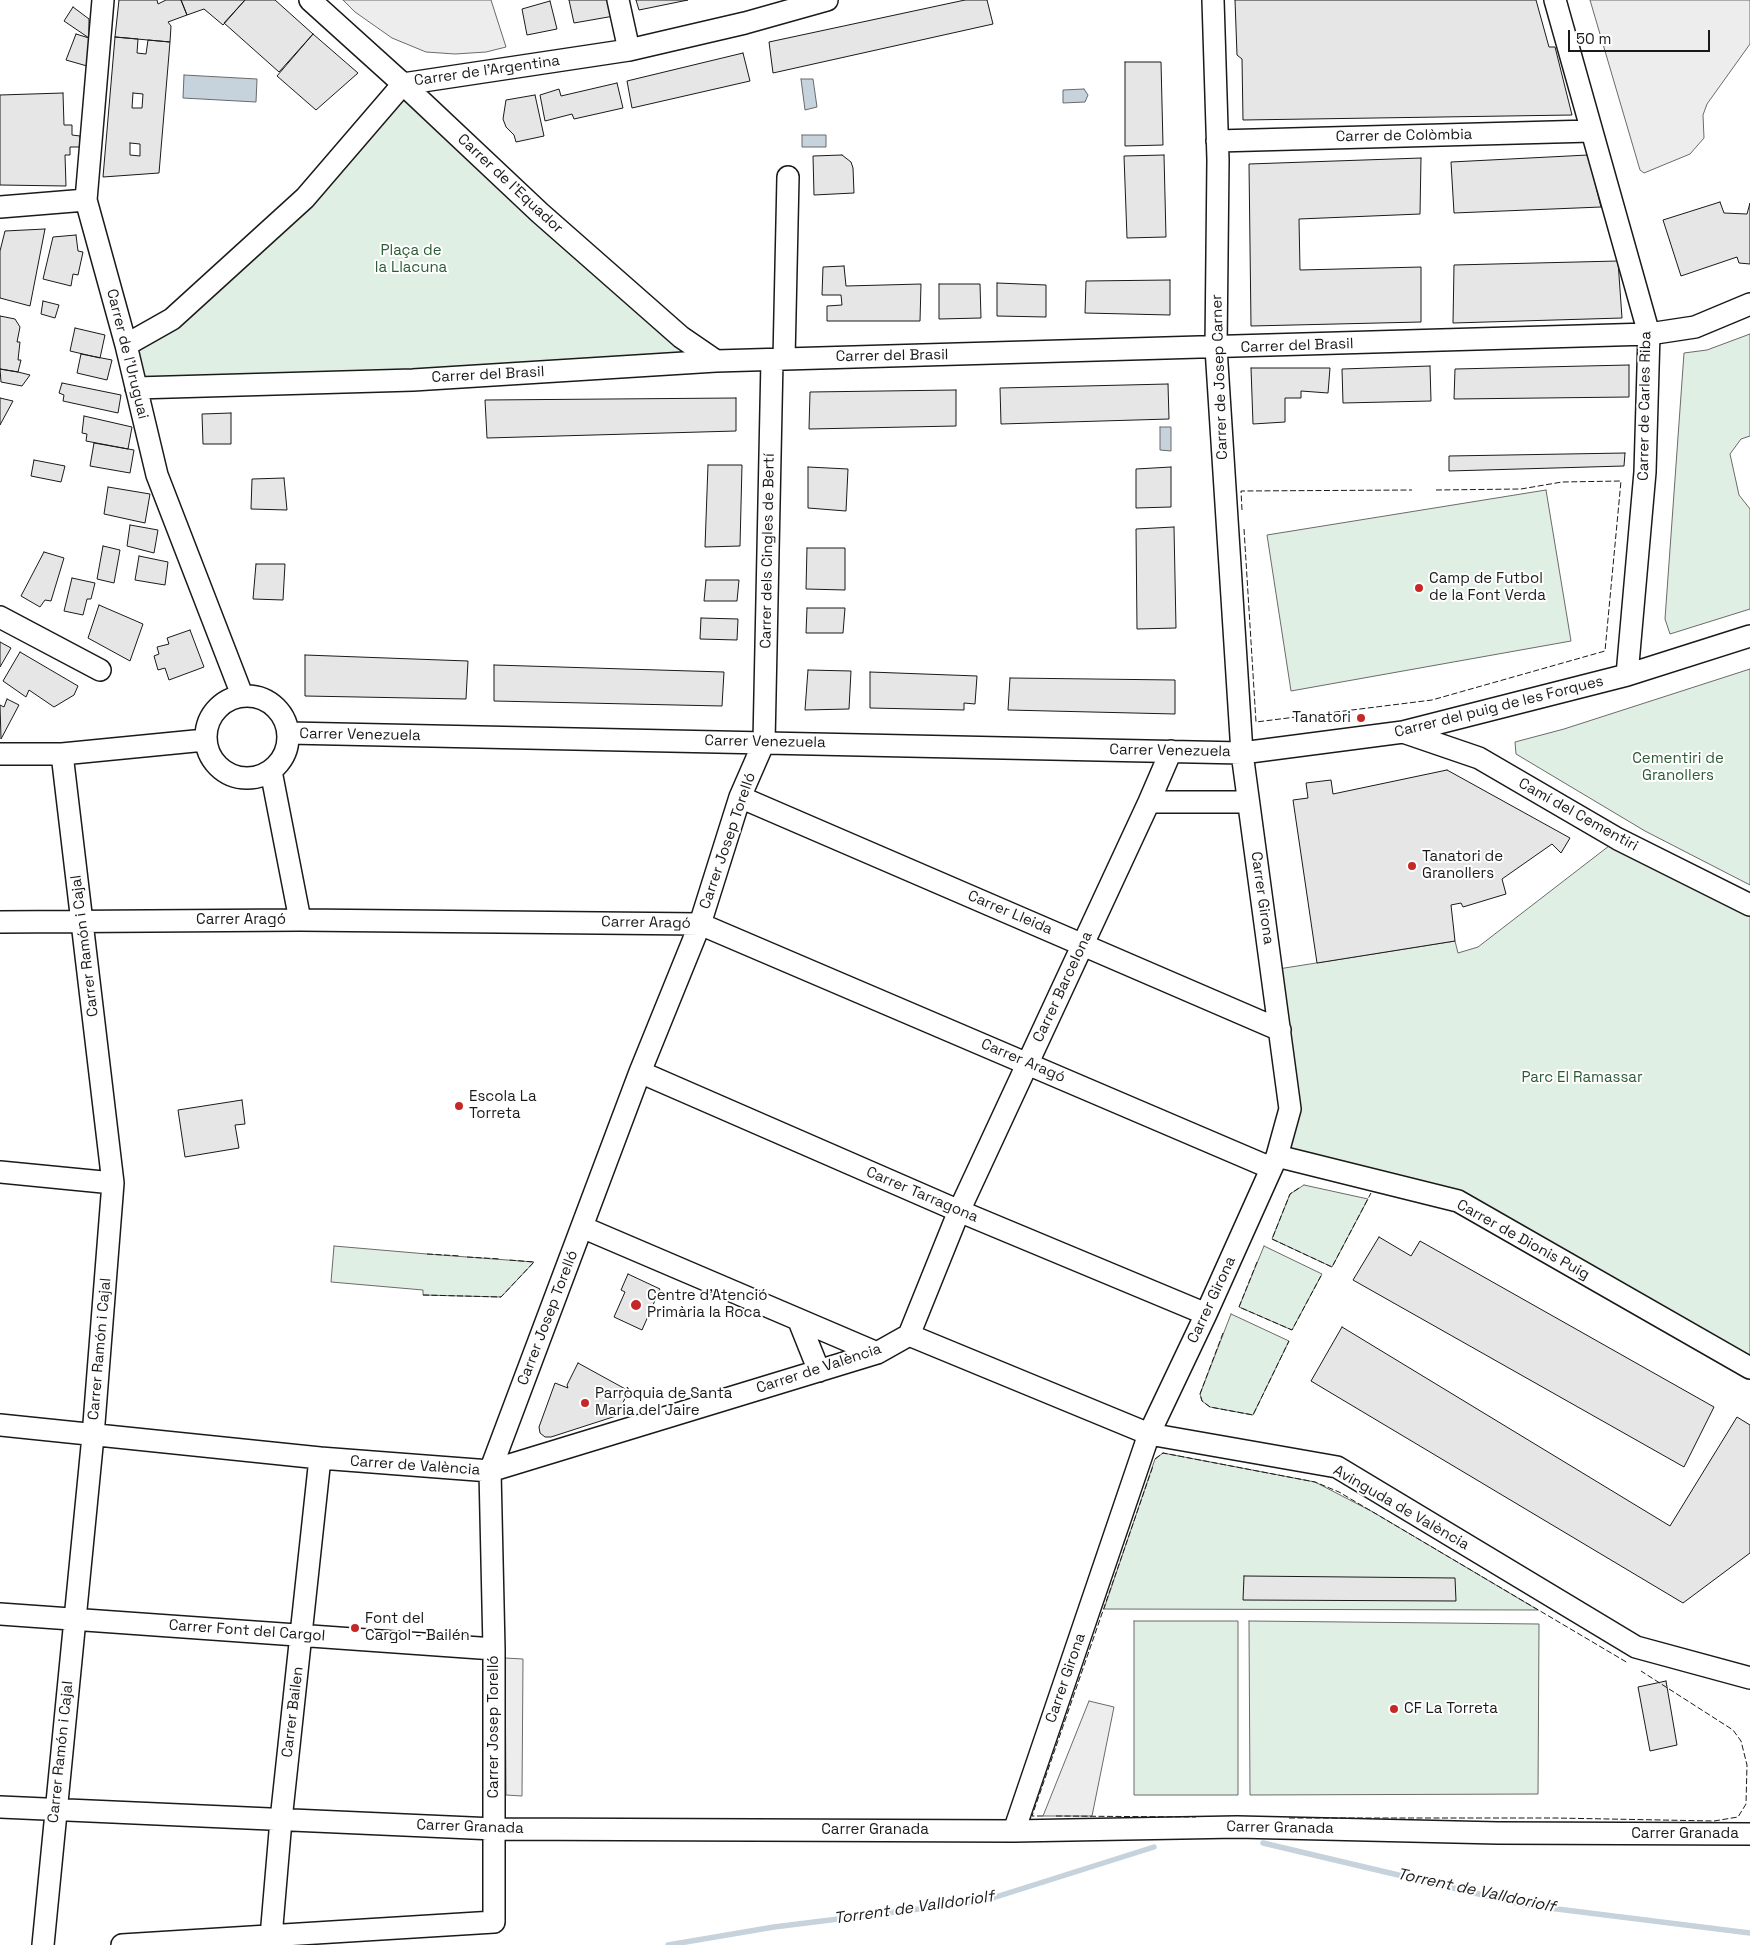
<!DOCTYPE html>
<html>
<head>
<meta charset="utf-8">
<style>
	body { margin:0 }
	#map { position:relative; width:1750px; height:1945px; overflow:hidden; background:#fff; font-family:"Space Grotesk",sans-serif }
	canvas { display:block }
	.scale { position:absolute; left:1568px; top:30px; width:142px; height:22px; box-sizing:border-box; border:2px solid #1a1a1a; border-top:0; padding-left:6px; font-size:15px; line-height:18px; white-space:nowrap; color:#1a1a1a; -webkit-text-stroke:4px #fff; paint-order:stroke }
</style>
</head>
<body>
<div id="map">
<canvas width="1750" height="1945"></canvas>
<div class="scale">50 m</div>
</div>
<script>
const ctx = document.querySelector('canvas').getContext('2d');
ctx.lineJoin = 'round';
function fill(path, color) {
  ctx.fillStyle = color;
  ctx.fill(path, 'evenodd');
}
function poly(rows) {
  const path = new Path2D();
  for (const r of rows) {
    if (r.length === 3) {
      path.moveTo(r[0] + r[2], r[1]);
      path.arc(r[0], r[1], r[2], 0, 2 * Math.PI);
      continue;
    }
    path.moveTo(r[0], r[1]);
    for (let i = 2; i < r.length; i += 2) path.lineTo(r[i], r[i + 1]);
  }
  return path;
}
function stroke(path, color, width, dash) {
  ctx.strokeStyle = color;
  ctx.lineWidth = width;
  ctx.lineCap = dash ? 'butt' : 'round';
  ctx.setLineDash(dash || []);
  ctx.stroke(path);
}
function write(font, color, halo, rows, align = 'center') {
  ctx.font = font + ' "Space Grotesk",sans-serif';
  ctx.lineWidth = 4;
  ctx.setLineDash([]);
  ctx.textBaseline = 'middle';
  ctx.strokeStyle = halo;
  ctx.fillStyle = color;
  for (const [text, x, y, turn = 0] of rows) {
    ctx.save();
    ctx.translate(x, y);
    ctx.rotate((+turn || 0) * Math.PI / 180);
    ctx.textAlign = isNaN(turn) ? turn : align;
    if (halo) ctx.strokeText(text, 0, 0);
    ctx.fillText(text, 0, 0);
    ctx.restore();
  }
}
const green = poly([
	[403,84,716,361,136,388,126,345,172,319,403,84],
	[1750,334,1750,436,1741,439,1730,454,1739,495,1750,509,1750,609,1670,634,1665,619,1684,353,1707,350,1750,334],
	[1546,490,1571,641,1291,691,1267,535,1546,490],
	[1750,669,1750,885,1645,831,1516,754,1515,742,1564,729,1750,669],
	[1618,839,1750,905,1750,1368,1458,1201,1277,1156,1290,1109,1272,970,1455,941,1458,953,1478,947,1618,839],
	[1304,1185,1368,1199,1332,1267,1272,1239,1290,1194,1304,1185],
	[334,1246,427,1254,534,1262,501,1297,423,1295,423,1290,331,1282,334,1246],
	[1264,1246,1322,1274,1292,1330,1239,1307,1264,1246],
	[1231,1314,1289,1341,1253,1415,1210,1407,1202,1401,1200,1394,1231,1314],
	[1163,1453,1315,1482,1373,1512,1538,1610,1104,1609,1155,1459,1163,1453],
	[1134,1621,1238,1621,1238,1795,1134,1795,1134,1621],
	[1249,1621,1539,1624,1538,1794,1250,1795,1249,1621]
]);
fill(green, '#e0efe3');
stroke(green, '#6a6a6a', 1);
const parking = poly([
	[343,0,491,0,506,47,486,52,455,54,426,52,392,38,355,12,343,0],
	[1590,0,1750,0,1750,44,1707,104,1703,115,1704,138,1690,154,1644,173,1640,170,1590,0],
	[505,1658,523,1659,522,1796,506,1795,505,1658],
	[1089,1701,1114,1707,1092,1816,1043,1816,1089,1701]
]);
fill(parking, '#ededed');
stroke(parking, '#6a6a6a', 1);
const water = poly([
	[184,75,257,79,256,102,183,98,184,75],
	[801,79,813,79,817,107,805,110,801,79],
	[1084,89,1088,95,1085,102,1063,103,1063,90,1084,89],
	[802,135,826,135,826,147,802,147,802,135],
	[1160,427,1171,427,1171,451,1160,450,1160,427]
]);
fill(water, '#c6d2dc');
stroke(water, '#6a6a6a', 1);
stroke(poly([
	[1263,1843,1525,1905,1750,1933],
	[668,1945,774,1927,983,1901,1154,1847]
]), '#c6d2dc', 5.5);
const building = poly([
	[119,0,157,0,158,4,166,0,181,0,187,15,168,22,171,26,170,42,115,37,119,0],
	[181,0,245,0,223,25,204,9,187,15,181,0],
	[245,0,275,0,313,34,279,72,224,23,245,0],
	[569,0,610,0,614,16,574,23,569,0],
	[636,0,688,0,639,10,636,0],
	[965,0,987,0,993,24,773,73,769,42,965,0],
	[1235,0,1536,0,1549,47,1555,47,1572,115,1243,120,1242,59,1237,55,1235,0],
	[550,1,557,29,527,35,522,9,550,1],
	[73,7,89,19,89,38,64,21,73,7],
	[76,34,89,38,87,66,66,60,76,34],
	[313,34,358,73,316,110,277,76,313,34],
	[115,37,138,39,137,53,146,54,148,40,170,42,159,173,103,177,115,37],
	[133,93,143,94,142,108,132,108,133,93],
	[130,143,140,144,140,156,130,155,130,143],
	[743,53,750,81,632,108,627,81,743,53],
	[1125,62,1161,62,1163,145,1125,146,1125,62],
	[617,83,623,108,574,119,572,114,545,121,540,95,559,89,561,96,617,83],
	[63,93,64,125,72,125,72,135,80,136,80,147,70,147,70,155,65,155,66,186,0,185,0,95,63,93],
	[535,95,544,136,516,142,514,135,506,127,503,119,506,100,535,95],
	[842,155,851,162,853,168,854,193,814,195,813,156,842,155],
	[1164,155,1166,237,1127,238,1124,156,1164,155],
	[1588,155,1601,207,1454,213,1451,162,1588,155],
	[1421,158,1420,214,1299,219,1300,270,1421,267,1421,322,1251,326,1249,164,1421,158],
	[1720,202,1724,213,1747,214,1750,203,1750,264,1739,263,1737,257,1681,276,1663,220,1720,202],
	[45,229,30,306,0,298,0,251,5,231,45,229],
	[76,235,78,251,83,252,78,275,73,274,71,286,43,279,53,237,76,235],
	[1618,261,1622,318,1453,323,1454,265,1618,261],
	[844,266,846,286,921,284,920,321,827,321,827,306,842,305,841,295,822,295,823,267,844,266],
	[1170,280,1170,315,1085,313,1086,281,1170,280],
	[997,283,1046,285,1046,317,997,316,997,283],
	[939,284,980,284,981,318,939,319,939,284],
	[43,301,59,305,55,318,41,314,43,301],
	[0,316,15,319,20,327,17,342,20,342,18,360,21,360,18,372,0,369,0,316],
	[75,328,105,335,100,358,70,351,75,328],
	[81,354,112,360,107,380,77,373,81,354],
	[1629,365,1629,397,1454,399,1455,369,1629,365],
	[1430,366,1431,401,1343,403,1342,369,1430,366],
	[1251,368,1330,368,1328,393,1301,391,1301,398,1285,398,1285,422,1253,424,1251,368],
	[0,369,18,372,30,375,22,386,1,382,0,369],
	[62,383,121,395,118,413,63,401,64,395,59,393,62,383],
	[1168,384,1169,419,1001,424,1000,388,1168,384],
	[956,390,956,426,809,429,810,392,956,390],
	[0,398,13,401,0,425,0,398],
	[736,398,736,431,487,438,485,400,736,398],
	[231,413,231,444,203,444,202,414,231,413],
	[84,416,132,427,128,449,86,441,87,434,82,433,84,416],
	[94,443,134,450,130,473,90,466,94,443],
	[1625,453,1624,466,1449,471,1449,456,1625,453],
	[34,460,65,466,61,482,31,476,34,460],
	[708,465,742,465,740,546,705,547,708,465],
	[808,467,848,469,846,511,808,508,808,467],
	[1171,467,1171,507,1136,508,1136,469,1171,467],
	[284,478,287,510,251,509,252,479,284,478],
	[108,487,150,494,145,523,104,514,108,487],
	[130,525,158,530,154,553,127,546,130,525],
	[1174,527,1176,628,1137,629,1136,529,1174,527],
	[103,546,120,550,114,583,97,579,103,546],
	[807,548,845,548,845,590,806,589,807,548],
	[44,552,64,558,51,601,45,600,40,607,21,596,44,552],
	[139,556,168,562,165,585,135,580,139,556],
	[256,564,285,564,283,600,253,599,256,564],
	[72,578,95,583,91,599,87,599,83,615,64,611,72,578],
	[706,580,739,580,737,601,704,601,706,580],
	[99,605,143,624,130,661,88,638,99,605],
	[807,608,845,608,843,633,806,633,807,608],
	[701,618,738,619,737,640,700,639,701,618],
	[190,630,204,667,169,680,165,668,158,670,154,656,159,654,157,647,169,644,167,638,190,630],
	[0,642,11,648,0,667,0,642],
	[20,652,78,686,74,695,54,707,29,690,26,697,3,681,20,652],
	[305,655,468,661,466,699,305,696,305,655],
	[494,665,724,672,722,706,494,701,494,665],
	[808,670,851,671,849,709,805,710,808,670],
	[870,672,977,676,975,704,964,703,964,710,870,708,870,672],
	[1010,678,1175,680,1175,714,1008,710,1010,678],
	[7,699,19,705,1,739,0,705,4,707,7,699],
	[1447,770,1570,838,1561,853,1552,844,1502,879,1506,894,1463,907,1461,903,1451,905,1455,941,1317,963,1293,800,1308,798,1306,783,1331,780,1333,794,1447,770],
	[242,1100,245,1124,235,1125,239,1148,185,1157,178,1110,242,1100],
	[1379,1237,1411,1256,1420,1241,1714,1407,1684,1467,1353,1280,1379,1237],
	[628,1274,660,1289,642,1330,614,1317,625,1292,621,1290,628,1274],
	[1342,1327,1670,1526,1737,1417,1750,1425,1750,1553,1683,1603,1311,1381,1342,1327],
	[578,1363,629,1391,616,1416,551,1437,545,1437,540,1433,539,1427,555,1383,568,1388,567,1385,578,1363],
	[1244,1576,1455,1578,1456,1601,1243,1600,1244,1576],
	[1666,1681,1677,1745,1650,1751,1638,1687,1666,1681]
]);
fill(building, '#e6e6e6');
stroke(building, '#1a1a1a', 1);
const minor = poly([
	[103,0,86,200,126,345,157,475,242,695],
	[310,0,403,84,540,213,681,337,716,361],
	[618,0,629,50],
	[1555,0,1649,334,1645,472,1627,675],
	[1217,141,1591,131],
	[0,207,86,200],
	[126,345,172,319,305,198,403,84,629,50,745,23,827,0],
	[784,359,788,177],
	[136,388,413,380,716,361,1649,334,1695,327,1750,304],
	[0,617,100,670],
	[247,737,41],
	[1403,732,1479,758,1618,839,1750,905],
	[289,733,1242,753,1403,732,1627,675,1750,636],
	[0,754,62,754,205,740],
	[271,771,300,920],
	[740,797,1280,1030],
	[1149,802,1247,802],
	[0,922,300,920,700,924,1271,1168],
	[640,1072,959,1211,1206,1314],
	[1277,1156,1458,1201,1750,1368],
	[0,1172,113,1183],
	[582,1227,877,1353],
	[799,1321,819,1371],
	[909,1335,1149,1434,1337,1467,1636,1647,1750,1678],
	[909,1335,959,1211,1149,802,1171,751],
	[0,1425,320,1458,490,1471,877,1353,909,1335],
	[0,1614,494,1649],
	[0,1807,494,1829,1014,1831,1237,1827,1498,1833,1750,1834],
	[1014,1831,1149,1434,1206,1314,1277,1156,1290,1109,1242,753,1216,348,1218,160,1213,0],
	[271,1937,281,1820,320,1458],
	[43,1945,93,1436,113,1183,62,754],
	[122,1945,494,1922,494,1649,490,1471,640,1072,700,924,740,797,764,742,772,360]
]);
stroke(minor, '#1a1a1a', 24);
stroke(minor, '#fff', 21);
stroke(poly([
	[1242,510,1241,491,1412,490],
	[1244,529,1256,722,1432,700,1605,651,1621,481,1562,482,1521,489,1436,490],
	[1299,1188,1290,1194,1272,1239,1332,1267,1371,1193],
	[427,1254,461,1256],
	[467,1257,501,1259],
	[1257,1262,1239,1307,1292,1330,1322,1274],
	[423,1295,501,1297,534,1262,509,1260],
	[1223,1333,1200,1394,1202,1401,1210,1407,1253,1415,1289,1341],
	[1155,1459,1163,1453,1315,1482,1339,1492,1628,1663],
	[1043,1816,1032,1816,1153,1466],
	[1056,1816,1196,1817],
	[1289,1818,1556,1818,1714,1821,1738,1817,1746,1804,1747,1765,1741,1741,1733,1730,1641,1671]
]), '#1a1a1a', 1, [6, 2.5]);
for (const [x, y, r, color] of [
	[1419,588,5,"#c62828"],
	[1361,718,5,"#c62828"],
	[1412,866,5,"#c62828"],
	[459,1106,5,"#c62828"],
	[636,1305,6,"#c62828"],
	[585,1403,5,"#c62828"],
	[355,1628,5,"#c62828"],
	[1394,1709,5,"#c62828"]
]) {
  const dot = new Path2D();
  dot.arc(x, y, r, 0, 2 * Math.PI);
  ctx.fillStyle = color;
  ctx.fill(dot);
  stroke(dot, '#fff', 2);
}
write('15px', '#1a1a1a', '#fff', [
	["Carrer de l'Argentina",487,71,-8],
	["Carrer de Colòmbia",1404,136,-1],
	["Carrer de l'Equador",510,184,43],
	["Carrer del Brasil",1297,346,-2],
	["Carrer de l'Uruguai",127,354,76],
	["Carrer del Brasil",892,356,-1],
	["Carrer del Brasil",488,375,-3],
	["Carrer de Josep Carner",1220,377,-92],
	["Carrer de Carles Riba",1645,406,-89],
	["Carrer dels Cingles de Bertí",768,551,-89],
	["Carrer del puig de les Forques",1499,707,-14],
	["Carrer Venezuela",360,735,1],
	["Carrer Venezuela",765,742,1],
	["Carrer Venezuela",1170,751,1],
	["Camí del Cementiri",1578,815,29],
	["Carrer Josep Torelló",728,841,-71],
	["Carrer Girona",1262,898,82],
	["Carrer Lleida",1010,913,23],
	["Carrer Aragó",241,920],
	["Carrer Aragó",646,923,1],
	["Carrer Ramón i Cajal",85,946,-97],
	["Carrer Barcelona",1063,987,-65],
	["Carrer Aragó",1023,1061,23],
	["Carrer Tarragona",922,1195,23],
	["Carrer de Dionis Puig",1523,1240,29],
	["Carrer Girona",1212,1300,-65],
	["Carrer Josep Torelló",548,1318,-69],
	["Carrer Ramón i Cajal",100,1349,-85],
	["Carrer de València",819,1369,-18],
	["Carrer de València",415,1466,4],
	["Avinguda de València",1401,1508,30],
	["Carrer Font del Cargol",247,1631,4],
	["Carrer Girona",1066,1678,-71],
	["Carrer Bailen",293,1712,-83],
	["Carrer Josep Torelló",494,1727,-90],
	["Carrer Ramón i Cajal",61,1752,-84],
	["Carrer Granada",470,1827,2],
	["Carrer Granada",1280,1828,1],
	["Carrer Granada",875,1830],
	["Carrer Granada",1685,1834]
]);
write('15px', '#2b5a34', '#fff', [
	["Plaça de",411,251],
	["la Llacuna",411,268],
	["Cementiri de",1678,759],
	["Granollers",1678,776],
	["Parc El Ramassar",1582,1078]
]);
write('15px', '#1a1a1a', '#fff', [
	["Camp de Futbol",1429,579],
	["de la Font Verda",1429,596],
	["Tanatori",1351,718,"right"],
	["Tanatori de",1422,857],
	["Granollers",1422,874],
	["Escola La",469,1097],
	["Torreta",469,1114],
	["Centre d'Atenció",647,1296],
	["Primària la Roca",647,1313],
	["Parròquia de Santa",595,1394],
	["Maria del Jaire",595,1411],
	["Font del",365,1619],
	["Cargol - Bailén",365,1636],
	["CF La Torreta",1404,1709]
], 'left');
write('italic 16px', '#1a1a1a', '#fff', [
	["Torrent de Valldoriolf",1476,1891,12],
	["Torrent de Valldoriolf",914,1908,-8]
]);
</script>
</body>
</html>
